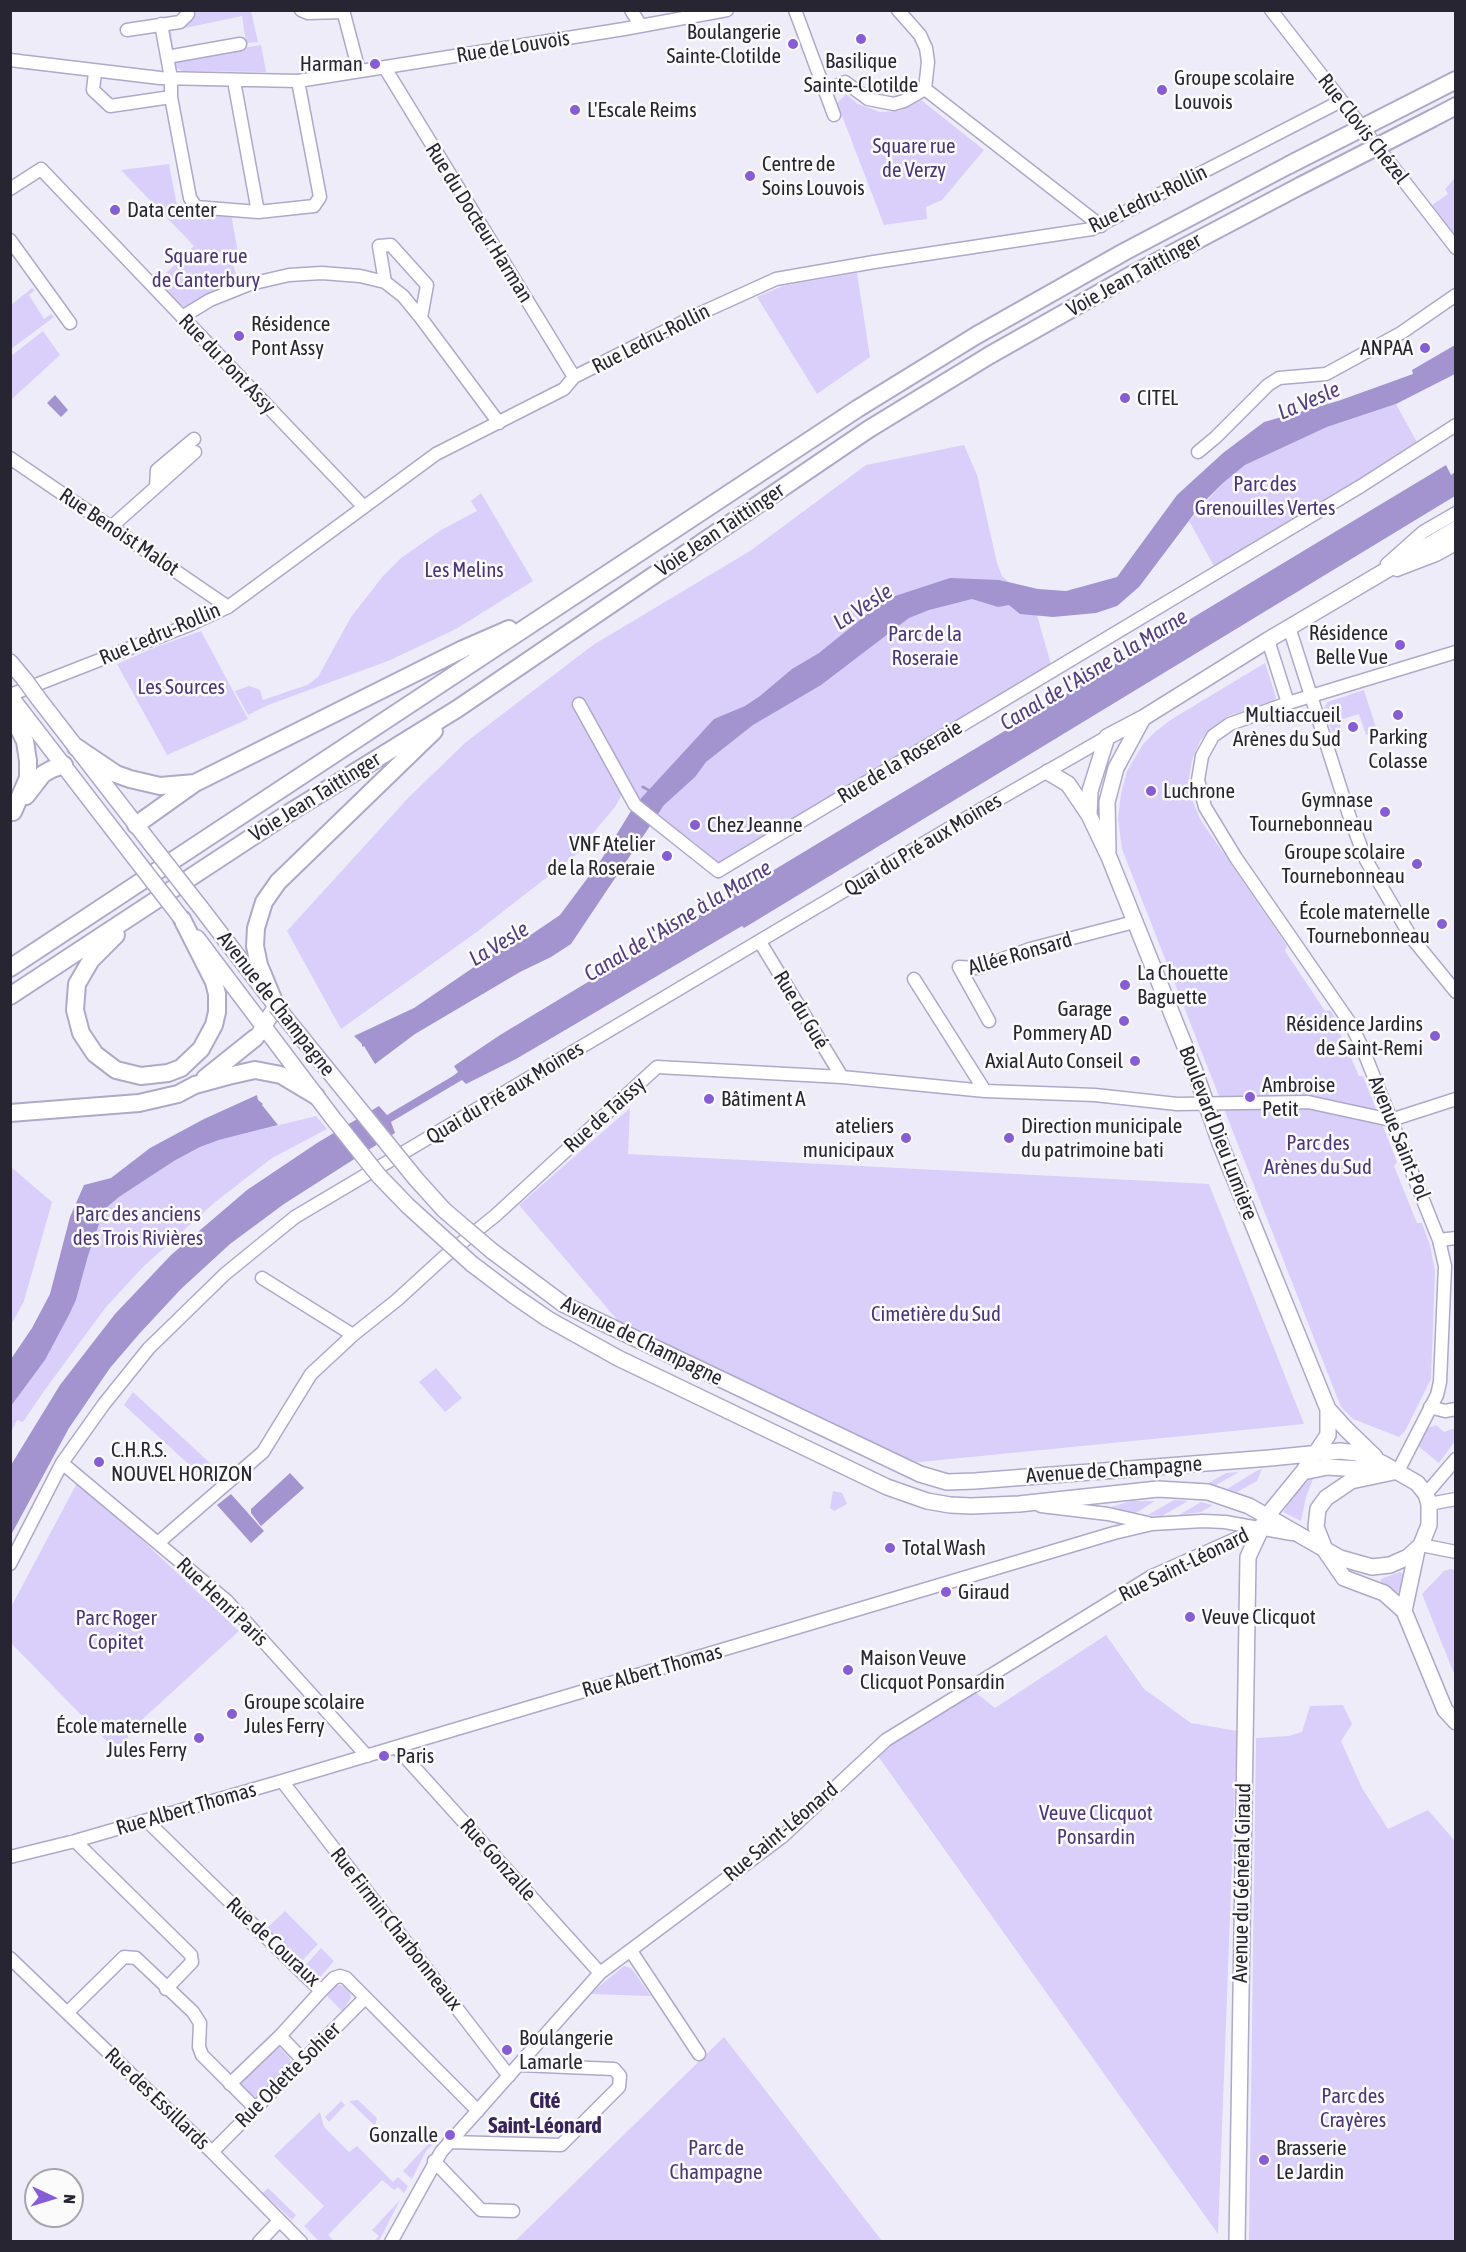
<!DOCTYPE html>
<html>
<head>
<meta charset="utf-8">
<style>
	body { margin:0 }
	#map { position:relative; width:1466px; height:2252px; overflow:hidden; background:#efecfa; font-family:"Asap Condensed",sans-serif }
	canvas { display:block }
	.frame { position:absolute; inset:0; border:12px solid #282532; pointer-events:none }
	.north { position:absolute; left:24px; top:2168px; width:60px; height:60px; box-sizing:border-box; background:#fbfbfb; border:2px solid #a7a5ab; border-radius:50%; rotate:94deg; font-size:16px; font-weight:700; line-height:24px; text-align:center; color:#282532 }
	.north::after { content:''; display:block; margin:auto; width:21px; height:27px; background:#865dd7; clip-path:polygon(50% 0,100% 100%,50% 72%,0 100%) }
</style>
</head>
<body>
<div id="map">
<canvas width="1466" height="2252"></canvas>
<div class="frame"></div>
<div class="north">N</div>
</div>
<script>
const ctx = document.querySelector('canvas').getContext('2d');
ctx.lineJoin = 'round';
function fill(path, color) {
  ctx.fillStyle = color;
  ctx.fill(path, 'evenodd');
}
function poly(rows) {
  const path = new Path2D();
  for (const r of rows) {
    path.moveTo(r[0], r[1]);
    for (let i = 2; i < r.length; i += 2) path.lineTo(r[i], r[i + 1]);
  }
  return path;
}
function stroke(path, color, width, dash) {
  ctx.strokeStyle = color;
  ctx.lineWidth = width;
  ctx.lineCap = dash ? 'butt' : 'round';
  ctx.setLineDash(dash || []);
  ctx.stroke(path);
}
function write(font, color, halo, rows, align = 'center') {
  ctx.font = font + ' "Asap Condensed",sans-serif';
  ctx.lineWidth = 5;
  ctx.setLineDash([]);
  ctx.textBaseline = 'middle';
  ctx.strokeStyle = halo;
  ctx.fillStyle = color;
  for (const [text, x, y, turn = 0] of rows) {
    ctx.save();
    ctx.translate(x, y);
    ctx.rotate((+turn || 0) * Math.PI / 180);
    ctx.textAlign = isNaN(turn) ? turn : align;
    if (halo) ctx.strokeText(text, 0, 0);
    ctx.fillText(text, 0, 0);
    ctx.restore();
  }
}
fill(poly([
	[180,11,251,11,258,42,246,43,242,16,171,31,173,48,176,48,177,53,170,50,167,31,184,12],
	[261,45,266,72,182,71,173,66,175,59],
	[846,94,858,104,880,112,900,111,921,100,984,150,942,200,926,207,927,219,884,225,837,103],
	[169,164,178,211,231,214,240,264,233,265,237,277,233,283,211,292,185,307,179,304,158,281,194,246,121,170],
	[1455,178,1455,235,1432,205,1448,194,1445,189],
	[857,273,870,357,817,394,757,297,782,286],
	[32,288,35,290,29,295,44,319,51,314,54,317,11,349,11,305],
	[43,331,60,355,11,400,11,356],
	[1396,404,1418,444,1215,568,1189,521,1223,483,1245,465,1327,427],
	[964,445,977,475,997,563,1002,576,1009,582,1029,587,1052,668,718,863,691,840,637,801,627,785,615,807,588,839,587,846,478,931,341,1029,287,931,409,797,466,742,593,645,750,551,866,465],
	[481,493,533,581,456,629,388,661,268,705,248,715,235,691,249,686,260,690,263,700,307,685,318,677,351,617,383,576,401,558,441,530,477,511,471,501],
	[201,631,248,719,167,755,117,664,156,647],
	[1265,663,1276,697,1274,701,1228,716,1209,731,1200,741,1192,760,1189,779,1191,797,1200,819,1287,946,1285,951,1325,1011,1330,1010,1343,1029,1340,1033,1359,1076,1363,1076,1397,1162,1394,1166,1417,1223,1422,1223,1430,1245,1435,1271,1431,1379,1405,1431,1399,1437,1353,1419,1341,1407,1122,849,1118,819,1121,794,1127,771,1143,744,1155,732,1172,719],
	[1364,690,1377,731,1366,735,1359,714,1339,720,1341,729,1332,732,1324,708,1328,702],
	[630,1108,628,1154,1209,1184,1304,1424,910,1463,619,1322,519,1205],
	[316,1116,327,1129,272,1158,214,1203,143,1267,106,1307,44,1391,23,1422,17,1420,11,1432,11,1406,45,1360,69,1315,76,1300,88,1256,104,1211,119,1197,174,1161,200,1147,219,1140],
	[11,1167,52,1202,24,1301,11,1325],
	[436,1368,462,1398,445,1412,419,1382],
	[133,1392,222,1474,210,1484,207,1481,124,1405],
	[1436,1425,1444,1432,1455,1428,1455,1441,1439,1463,1417,1445,1425,1429],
	[1262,1469,1257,1481,1237,1492,1227,1489,1258,1470],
	[1239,1472,1214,1486,1207,1484,1226,1473],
	[1311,1478,1313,1479,1306,1497,1301,1521,1283,1512,1296,1493],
	[77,1483,140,1538,239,1631,134,1727,130,1726,124,1759,11,1643,11,1607],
	[833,1491,842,1493,847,1504,834,1511,830,1508],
	[1174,1500,1188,1501,1162,1516,1148,1515],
	[1131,1501,1155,1501,1136,1513,1111,1507],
	[1201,1502,1213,1505,1201,1512,1179,1515],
	[1450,1569,1455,1570,1455,1676,1422,1594,1444,1571],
	[1400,1572,1403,1574,1400,1591,1395,1593,1381,1583,1381,1579],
	[1106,1635,1144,1689,1191,1723,1237,1731,1218,2234,878,1756,889,1746,975,1692,995,1708],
	[1343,1705,1352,1724,1341,1741,1362,1788,1388,1829,1428,1810,1455,1841,1455,2241,1249,2241,1256,1738,1289,1736,1302,1732,1310,1706],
	[285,1911,318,1944,300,1963,265,1930],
	[321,1948,334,1961,317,1981,304,1967],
	[624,1966,631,1968,651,1996,590,1994],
	[338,1985,345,1986,350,1993,351,1998,342,2011,325,1994,331,1988],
	[724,2037,882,2241,514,2242],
	[275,2046,278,2046,290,2058,290,2065,259,2096,252,2097,239,2082],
	[358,2100,377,2118,375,2126,349,2101],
	[341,2101,345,2105,329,2122,325,2117],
	[320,2112,324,2127,349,2152,357,2146,393,2182,398,2177,408,2186,404,2193,398,2187,394,2190,382,2180,328,2235,334,2241,317,2241,318,2240,304,2226,324,2206,274,2156],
	[430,2142,432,2145,426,2151,412,2179,403,2171],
	[268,2188,296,2215,292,2220,263,2193],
	[400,2200,379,2241,374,2241,379,2236,372,2230]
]), '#d9cffa');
fill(poly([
	[1455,345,1455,374,1396,404,1327,427,1245,465,1223,483,1200,506,1139,587,1117,606,1096,613,1053,617,1020,614,1009,605,998,607,972,599,929,610,909,618,821,685,753,725,706,762,695,777,664,805,571,944,551,957,520,972,415,1034,375,1064,364,1046,362,1047,362,1044,354,1036,414,1008,499,950,532,934,560,915,601,860,634,806,714,719,745,706,760,696,792,669,819,653,886,599,950,578,999,580,1038,589,1066,591,1117,577,1177,495,1223,453,1264,422,1338,401,1413,374,1412,370],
	[55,395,68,410,61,417,47,403],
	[1446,465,1451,475,1455,472,1455,496,744,928,742,926,516,1059,466,1084,462,1080,391,1122,395,1133,284,1204,230,1244,181,1289,140,1333,110,1368,69,1428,11,1535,11,1465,60,1385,115,1314,171,1255,247,1190,317,1143,379,1106,387,1115,453,1076,458,1072,454,1066,500,1035],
	[257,1095,258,1100,263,1104,262,1105,278,1125,219,1140,200,1147,174,1161,119,1197,104,1210,88,1256,76,1300,69,1315,45,1360,11,1406,11,1359,32,1328,50,1294,70,1217,84,1185,111,1178,150,1148,204,1119],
	[290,1473,304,1488,261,1526,251,1513,251,1509],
	[231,1494,264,1531,251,1543,217,1505]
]), '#a394cf');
stroke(poly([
	[643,787,652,792]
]), '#a394cf', 3);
const minor = poly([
	[301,10,308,13,343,12],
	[343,10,359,71],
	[631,10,641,26],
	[795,10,834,115],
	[1271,10,1456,248],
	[161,24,171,78,171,97,190,198,196,207,258,212,314,206,320,197,298,81],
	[127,30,180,22,188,14],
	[167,57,240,44],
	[10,60,160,78,298,81,624,29,727,10],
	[385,68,574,377],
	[95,72,93,90,110,106,171,97],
	[234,81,258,212],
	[925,89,1101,226],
	[825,91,845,82,868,99,894,104,904,101,925,89,928,62,926,48,920,35,898,10],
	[10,189,41,169,364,507],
	[10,240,70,323],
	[385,282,379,246,391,245,427,285,421,318],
	[182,317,210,300,250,284,289,275,322,273,360,276,385,282,403,296,421,318,499,423],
	[1198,452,1216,437,1268,385,1279,378,1326,374,1401,333,1456,295],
	[10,458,228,607],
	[156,487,195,452],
	[111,527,156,487,157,470,194,439],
	[1387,564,1423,532,1456,513],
	[1397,570,1436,555,1456,544],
	[1289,627,1350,818,1366,860,1411,937,1456,992],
	[1268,640,1288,703],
	[10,695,189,625,228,607,436,454,564,389,574,377,701,313,776,279,874,262,1092,229,1341,101],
	[579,704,635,805,718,871,1361,486,1456,425],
	[760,942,842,1077],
	[914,979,985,1091],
	[989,1021,959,967,978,968,1030,949,1134,922],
	[1439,1240,1456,1238],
	[262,1278,353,1335],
	[1430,1407,1445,1411,1456,1409],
	[62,1463,227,1601,367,1756],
	[1398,1471,1437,1395,1440,1382,1445,1266,1439,1240,1362,1047,1350,1023,1236,858,1205,807,1198,780,1202,756,1213,736,1230,724,1288,703,1456,652],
	[1426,1494,1456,1459],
	[1429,1504,1456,1499],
	[1041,1506,1108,1514,1148,1523],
	[159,1542,263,1452,311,1374,353,1335,397,1300,444,1257,496,1215,657,1067,842,1077,985,1091,1095,1095,1177,1104,1308,1102,1391,1120,1456,1099],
	[1421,1545,1456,1552],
	[10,1564,62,1463,104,1404,149,1348,225,1274,295,1217,980,810,1107,737],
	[396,1747,600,1973],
	[282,1781,509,2076],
	[147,1821,321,1991,334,1978,340,1976,346,1978,478,2111],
	[75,1841,191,1955,192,1962,166,1989],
	[10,1857,75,1841,282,1781,1114,1533,1152,1524,1203,1521,1225,1522,1292,1534],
	[631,1951,699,2054],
	[10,1958,212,2152,301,2242],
	[68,2012,124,1957,136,1958,193,2012,200,2023,199,2047,202,2055,255,2108],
	[280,2036,302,2059],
	[230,2084,280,2036,321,1991],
	[449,2142,561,2145,619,2087,620,2076,614,2069,519,2065],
	[212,2152,365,1998],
	[434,2161,481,2210,513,2211],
	[259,2242,279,2221],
	[391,2242,441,2152,600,1973,782,1837,886,1740,1152,1576,1260,1528]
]);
const major = poly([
	[10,662,25,680],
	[10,696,134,857],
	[38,698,151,844],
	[1048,772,1068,784,1089,815],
	[1108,851,1107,802,1116,768,1143,718],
	[201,908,276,1006,259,1034],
	[197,938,332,1117],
	[472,1264,513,1295,548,1319,618,1358,887,1487,927,1501,950,1505,971,1506,1019,1504,1158,1489,1208,1492,1249,1506,1340,1558,1372,1567,1390,1565,1408,1557,1421,1545,1429,1525,1429,1504,1426,1494,1417,1483,1382,1463,1357,1453,1340,1451,1270,1458,975,1481,947,1482,920,1474,563,1304,492,1251],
	[1375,1457,1346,1429,1328,1409,1325,1402,1220,1143,1194,1069,1109,857,1089,815,1090,791,1107,737,1143,718,1268,640,1456,529],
	[1398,1471,1351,1481,1326,1498,1318,1509,1316,1527,1326,1552,1344,1578,1384,1593,1404,1611,1445,1710,1456,1722],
	[1303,1472,1327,1467,1377,1470],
	[1404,1611,1417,1550],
	[1237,2242,1248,1557,1267,1516,1303,1472,1328,1435,1328,1409]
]);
const highway = poly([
	[1403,107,1456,80],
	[1433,118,1456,106],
	[10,712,25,741,28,761,28,778,13,812],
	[76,747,116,774,130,779,160,786,195,783],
	[26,796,43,774,52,769,64,765],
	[136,825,195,783,463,649,509,629],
	[116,935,91,960,77,984,75,1010,81,1033,95,1054,116,1070,141,1076,168,1073,181,1068,201,1049,214,1025,217,1012,217,994,214,982,182,919],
	[10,968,857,409,977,335,1124,252,1289,165],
	[10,996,284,816,457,709,869,429,990,355,1133,274,1300,186],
	[276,1006,259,965,255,946,256,928,264,902,278,882,434,731],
	[205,1078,255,1038],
	[10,1113,139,1103,178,1094,195,1085,228,1076,255,1070,281,1075,316,1096]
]);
stroke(minor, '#afa8c9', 15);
stroke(major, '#afa8c9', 18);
stroke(highway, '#afa8c9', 20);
stroke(minor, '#fff', 12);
stroke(major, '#fff', 15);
stroke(highway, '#fff', 16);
const majorBridge = poly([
	[25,680,38,698],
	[151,844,201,908],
	[134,857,182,919],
	[276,1006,416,1179,444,1210,492,1251],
	[332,1117,379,1176,408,1206,472,1264]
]);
const highwayBridge = poly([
	[1289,165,1403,107],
	[1300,186,1433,118]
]);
stroke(majorBridge, '#afa8c9', 18, []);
stroke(highwayBridge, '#afa8c9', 20, []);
stroke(majorBridge, '#fff', 15);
stroke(highwayBridge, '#fff', 16);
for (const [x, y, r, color] of [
	[861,39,6,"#865dd7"],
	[793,44,6,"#865dd7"],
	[375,64,6,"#865dd7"],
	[1162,90,6,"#865dd7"],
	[575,110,6,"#865dd7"],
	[750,176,6,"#865dd7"],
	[115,210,6,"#865dd7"],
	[239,336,6,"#865dd7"],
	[1425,348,6,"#865dd7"],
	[1125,398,6,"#865dd7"],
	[1400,645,6,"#865dd7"],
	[1398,715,6,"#865dd7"],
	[1353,727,6,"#865dd7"],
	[1151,791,6,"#865dd7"],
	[1385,812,6,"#865dd7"],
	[695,825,6,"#865dd7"],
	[667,856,6,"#865dd7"],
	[1417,864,6,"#865dd7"],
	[1442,924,6,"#865dd7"],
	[1125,985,6,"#865dd7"],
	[1124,1021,6,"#865dd7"],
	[1435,1036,6,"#865dd7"],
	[1135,1061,6,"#865dd7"],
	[1250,1097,6,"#865dd7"],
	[709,1099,6,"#865dd7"],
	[906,1138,6,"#865dd7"],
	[1009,1138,6,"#865dd7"],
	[99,1462,6,"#865dd7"],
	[890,1548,6,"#865dd7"],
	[946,1592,6,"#865dd7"],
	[1190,1617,6,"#865dd7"],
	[848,1670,6,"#865dd7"],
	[232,1714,6,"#865dd7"],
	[199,1738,6,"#865dd7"],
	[384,1756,6,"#865dd7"],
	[507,2050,6,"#865dd7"],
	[450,2135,6,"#865dd7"],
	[1264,2160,6,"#865dd7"]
]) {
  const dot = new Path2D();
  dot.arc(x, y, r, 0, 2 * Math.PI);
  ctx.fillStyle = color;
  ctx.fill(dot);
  stroke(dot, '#fbfbfb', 2);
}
write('21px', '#282532', '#fbfbfb', [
	["Boulangerie",781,32,"right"],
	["Sainte-Clotilde",781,56,"right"],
	["Basilique",861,61,"center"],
	["Sainte-Clotilde",861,85,"center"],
	["Harman",363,64,"right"],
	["Groupe scolaire",1174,78],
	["Louvois",1174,102],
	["L'Escale Reims",587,110],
	["Centre de",762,164],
	["Soins Louvois",762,188],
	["Data center",127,210],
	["Résidence",251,324],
	["Pont Assy",251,348],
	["ANPAA",1413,348,"right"],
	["CITEL",1137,398],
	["Résidence",1388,633,"right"],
	["Belle Vue",1388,657,"right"],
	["Multiaccueil",1341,715,"right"],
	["Arènes du Sud",1341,739,"right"],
	["Parking",1398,737,"center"],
	["Colasse",1398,761,"center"],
	["Luchrone",1163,791],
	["Gymnase",1373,800,"right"],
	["Tournebonneau",1373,824,"right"],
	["Chez Jeanne",707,825],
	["VNF Atelier",655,844,"right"],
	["de la Roseraie",655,868,"right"],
	["Groupe scolaire",1405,852,"right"],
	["Tournebonneau",1405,876,"right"],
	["École maternelle",1430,912,"right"],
	["Tournebonneau",1430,936,"right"],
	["La Chouette",1137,973],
	["Baguette",1137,997],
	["Garage",1112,1009,"right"],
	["Pommery AD",1112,1033,"right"],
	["Résidence Jardins",1423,1024,"right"],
	["de Saint-Remi",1423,1048,"right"],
	["Axial Auto Conseil",1123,1061,"right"],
	["Ambroise",1262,1085],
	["Petit",1262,1109],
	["Bâtiment A",721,1099],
	["ateliers",894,1126,"right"],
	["municipaux",894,1150,"right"],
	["Direction municipale",1021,1126],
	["du patrimoine bati",1021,1150],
	["C.H.R.S.",111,1450],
	["NOUVEL HORIZON",111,1474],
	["Total Wash",902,1548],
	["Giraud",958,1592],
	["Veuve Clicquot",1202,1617],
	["Maison Veuve",860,1658],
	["Clicquot Ponsardin",860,1682],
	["Groupe scolaire",244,1702],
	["Jules Ferry",244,1726],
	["École maternelle",187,1726,"right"],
	["Jules Ferry",187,1750,"right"],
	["Paris",396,1756],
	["Boulangerie",519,2038],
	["Lamarle",519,2062],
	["Gonzalle",438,2135,"right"],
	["Brasserie",1276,2148],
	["Le Jardin",1276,2172]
], 'left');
write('21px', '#282532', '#fbfbfb', [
	["Rue de Louvois",513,47,-9],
	["Rue Clovis Chézel",1363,129,52],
	["Rue Ledru-Rollin",1148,199,-26],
	["Rue du Docteur Harman",479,223,58],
	["Voie Jean Taittinger",1134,275,-29],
	["Rue Ledru-Rollin",651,339,-27],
	["Rue du Pont Assy",227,364,46],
	["Voie Jean Taittinger",720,530,-34],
	["Rue Benoist Malot",119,532,34],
	["Rue Ledru-Rollin",160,634,-23],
	["Rue de la Roseraie",900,762,-31],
	["Voie Jean Taittinger",315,797,-32],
	["Quai du Pré aux Moines",923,845,-31],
	["Allée Ronsard",1020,954,-16],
	["Avenue de Champagne",276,1004,52],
	["Rue du Gué",801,1010,59],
	["Quai du Pré aux Moines",505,1093,-31],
	["Rue de Taissy",605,1115,-42],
	["Boulevard Dieu Lumière",1218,1133,69],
	["Avenue Saint-Pol",1399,1138,68],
	["Avenue de Champagne",642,1341,26],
	["Avenue de Champagne",1114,1470,-4],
	["Rue Saint-Léonard",1184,1565,-26],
	["Rue Henri Paris",222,1602,44],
	["Rue Albert Thomas",652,1671,-16],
	["Rue Albert Thomas",186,1809,-16],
	["Rue Saint-Léonard",781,1832,-40],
	["Rue Gonzalle",498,1860,48],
	["Avenue du Général Giraud",1242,1883,-89],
	["Rue Firmin Charbonneaux",396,1929,52],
	["Rue de Couraux",273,1942,43],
	["Rue Odette Sohier",288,2075,-45],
	["Rue des Essillards",157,2099,44]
]);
write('21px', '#4b347a', '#fbfbfb', [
	["Square rue",914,146],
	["de Verzy",914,170],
	["Square rue",206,256],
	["de Canterbury",206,280],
	["Parc des",1265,484],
	["Grenouilles Vertes",1265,508],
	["Les Melins",464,570],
	["Parc de la",925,634],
	["Roseraie",925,658],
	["Les Sources",181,687],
	["Parc des",1318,1143],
	["Arènes du Sud",1318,1167],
	["Parc des anciens",138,1214],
	["des Trois Rivières",138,1238],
	["Cimetière du Sud",936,1314],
	["Parc Roger",116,1618],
	["Copitet",116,1642],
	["Veuve Clicquot",1096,1813],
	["Ponsardin",1096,1837],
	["Parc des",1353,2096],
	["Crayères",1353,2120],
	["Parc de",716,2148],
	["Champagne",716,2172]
]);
write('italic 22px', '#533c83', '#fbfbfb', [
	["La Vesle",1309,401,-23],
	["La Vesle",863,607,-33],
	["Canal de l'Aisne à la Marne",1094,670,-31],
	["Canal de l'Aisne à la Marne",678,921,-31],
	["La Vesle",499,944,-31]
]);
write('bold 22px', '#37235d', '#fbfbfb', [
	["Cité",545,2101],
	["Saint-Léonard",545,2126]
]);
</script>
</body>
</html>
